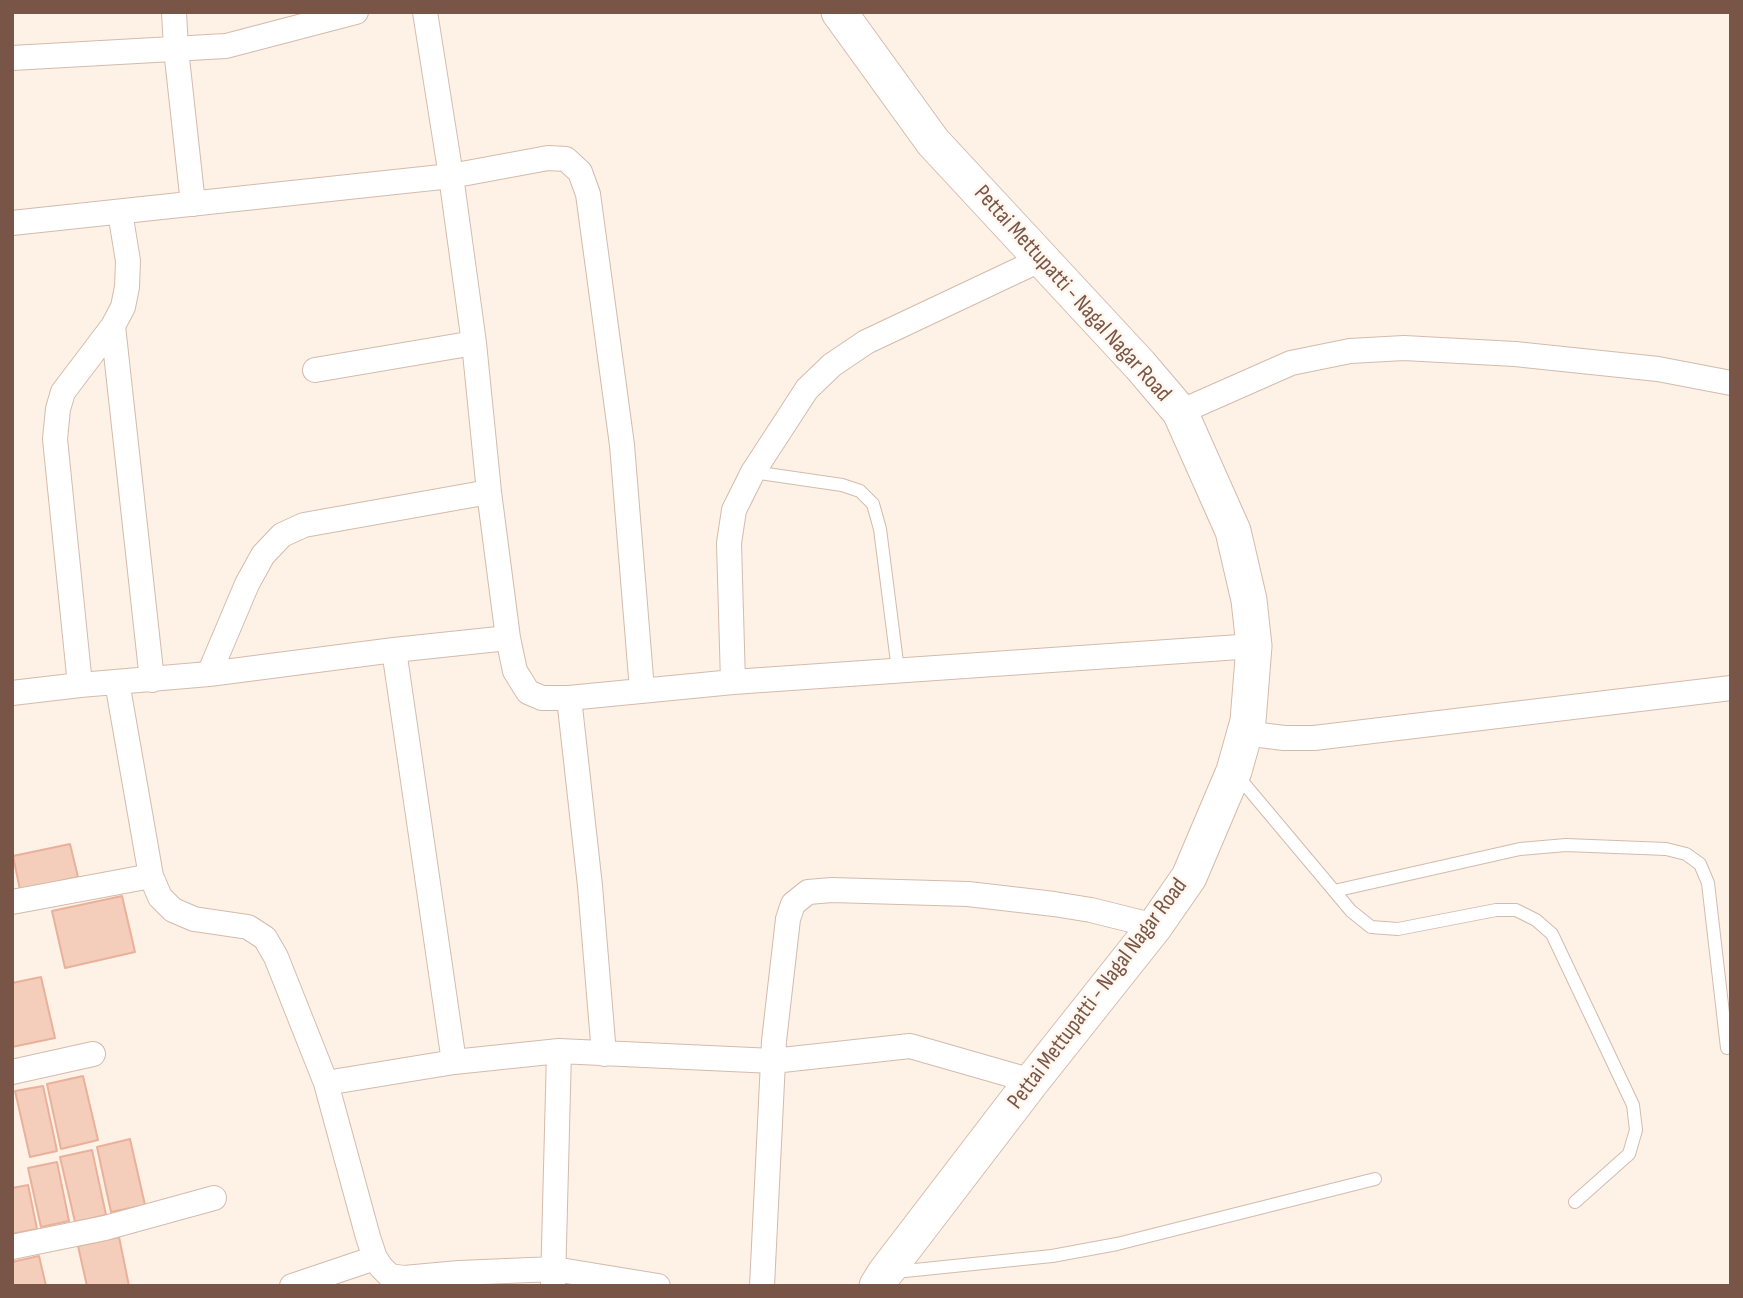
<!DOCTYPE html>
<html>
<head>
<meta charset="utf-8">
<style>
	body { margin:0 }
	#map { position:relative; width:1743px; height:1298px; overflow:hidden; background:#fef2e6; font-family:"Sofia Sans Condensed",sans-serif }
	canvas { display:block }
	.frame { position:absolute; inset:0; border:14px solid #795548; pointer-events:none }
</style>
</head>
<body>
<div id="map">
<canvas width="1743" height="1298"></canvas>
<div class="frame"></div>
</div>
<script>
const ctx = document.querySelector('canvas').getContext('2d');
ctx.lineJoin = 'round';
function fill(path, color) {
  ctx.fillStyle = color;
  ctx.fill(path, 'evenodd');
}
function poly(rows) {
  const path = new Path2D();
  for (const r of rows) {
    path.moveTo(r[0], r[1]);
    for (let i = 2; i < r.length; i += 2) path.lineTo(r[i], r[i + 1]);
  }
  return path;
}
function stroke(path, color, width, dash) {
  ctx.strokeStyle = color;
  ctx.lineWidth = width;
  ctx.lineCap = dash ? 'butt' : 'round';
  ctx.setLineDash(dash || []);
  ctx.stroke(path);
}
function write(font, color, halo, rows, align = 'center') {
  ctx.font = font + ' "Sofia Sans Condensed",sans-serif';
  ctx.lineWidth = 5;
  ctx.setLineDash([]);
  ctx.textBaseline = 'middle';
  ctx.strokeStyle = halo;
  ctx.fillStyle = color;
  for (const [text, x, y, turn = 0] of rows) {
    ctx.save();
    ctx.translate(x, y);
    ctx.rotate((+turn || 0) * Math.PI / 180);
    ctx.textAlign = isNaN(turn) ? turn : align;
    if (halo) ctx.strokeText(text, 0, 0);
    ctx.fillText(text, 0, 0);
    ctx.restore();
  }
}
const building = poly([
	[70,844,78,877,20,890,13,856,70,844],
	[122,896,135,952,65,968,52,911,122,896],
	[41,977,55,1038,12,1047,12,983,41,977],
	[83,1076,98,1140,61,1149,47,1084,83,1076],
	[43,1086,57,1151,30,1157,15,1091,43,1086],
	[130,1139,145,1205,111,1212,97,1147,130,1139],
	[92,1150,106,1215,75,1222,60,1157,92,1150],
	[57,1162,69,1221,41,1227,28,1168,57,1162],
	[28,1185,37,1229,12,1234,12,1188,28,1185],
	[119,1237,129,1286,87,1286,78,1246,119,1237],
	[39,1256,46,1286,12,1286,12,1262,39,1256]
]);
fill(building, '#f5cdbb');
stroke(building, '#e9b19b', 2);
const lane = poly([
	[753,472,842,485,860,491,873,504,880,529,898,670],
	[1236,774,1351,911,1371,927,1398,929,1496,910,1516,910,1536,920,1552,934,1633,1105,1636,1130,1629,1154,1575,1202],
	[1334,891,1520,849,1566,845,1666,849,1686,854,1700,864,1708,883,1727,1048],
	[895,1272,1052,1256,1117,1244,1375,1179]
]);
const street = poly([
	[174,12,176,49,193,204],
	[425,12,451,176,474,343,489,492,508,638,515,671,528,692,542,698,569,698,733,682,1254,646],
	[12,58,226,46,356,12],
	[12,223,451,176,548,158,566,159,580,172,588,194,622,445,642,690],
	[113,326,152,680],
	[315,370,474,343],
	[1180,412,1291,363,1350,351,1404,348,1515,354,1658,369,1731,383],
	[394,650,454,1062],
	[209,674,247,584,263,555,282,535,304,525,489,492],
	[117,682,151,876,160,897,173,910,194,919,248,927,265,938,276,957,326,1083,368,1237,375,1258,381,1267,390,1276,404,1278,459,1273,554,1269,658,1286],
	[733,682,729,543,734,510,753,472,807,389,832,365,866,342,1042,259],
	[80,685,55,439,58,409,63,392,113,326,123,307,127,287,128,261,120,212],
	[12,693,80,685,209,674,394,650,508,638],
	[569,698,590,886,604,1054],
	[1244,733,1284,738,1314,738,1731,688],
	[12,902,151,876],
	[12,1072,93,1054],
	[326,1083,454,1062,559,1051,773,1061,910,1046,1032,1081],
	[12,1247,105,1228,214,1198],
	[553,1285,559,1051],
	[292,1286,375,1258],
	[762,1286,774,1041,788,919,793,904,808,892,832,890,968,894,1054,904,1091,910,1155,926]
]);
const secondary = poly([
	[839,12,933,142,1140,365,1180,412,1233,531,1249,600,1254,646,1248,721,1234,771,1189,877,1155,926,1032,1081,885,1273,877,1286]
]);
stroke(lane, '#d3bbad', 14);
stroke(street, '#d3bbad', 26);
stroke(secondary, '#d6baaa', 37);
stroke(lane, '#fff', 12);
stroke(street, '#fff', 24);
stroke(secondary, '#fff', 35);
write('23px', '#795548', '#fff6ee', [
	["Pettai Mettupatti - Nagal Nagar Road",1072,294,48],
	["Pettai Mettupatti - Nagal Nagar Road",1098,994,-53]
]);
</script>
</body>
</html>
